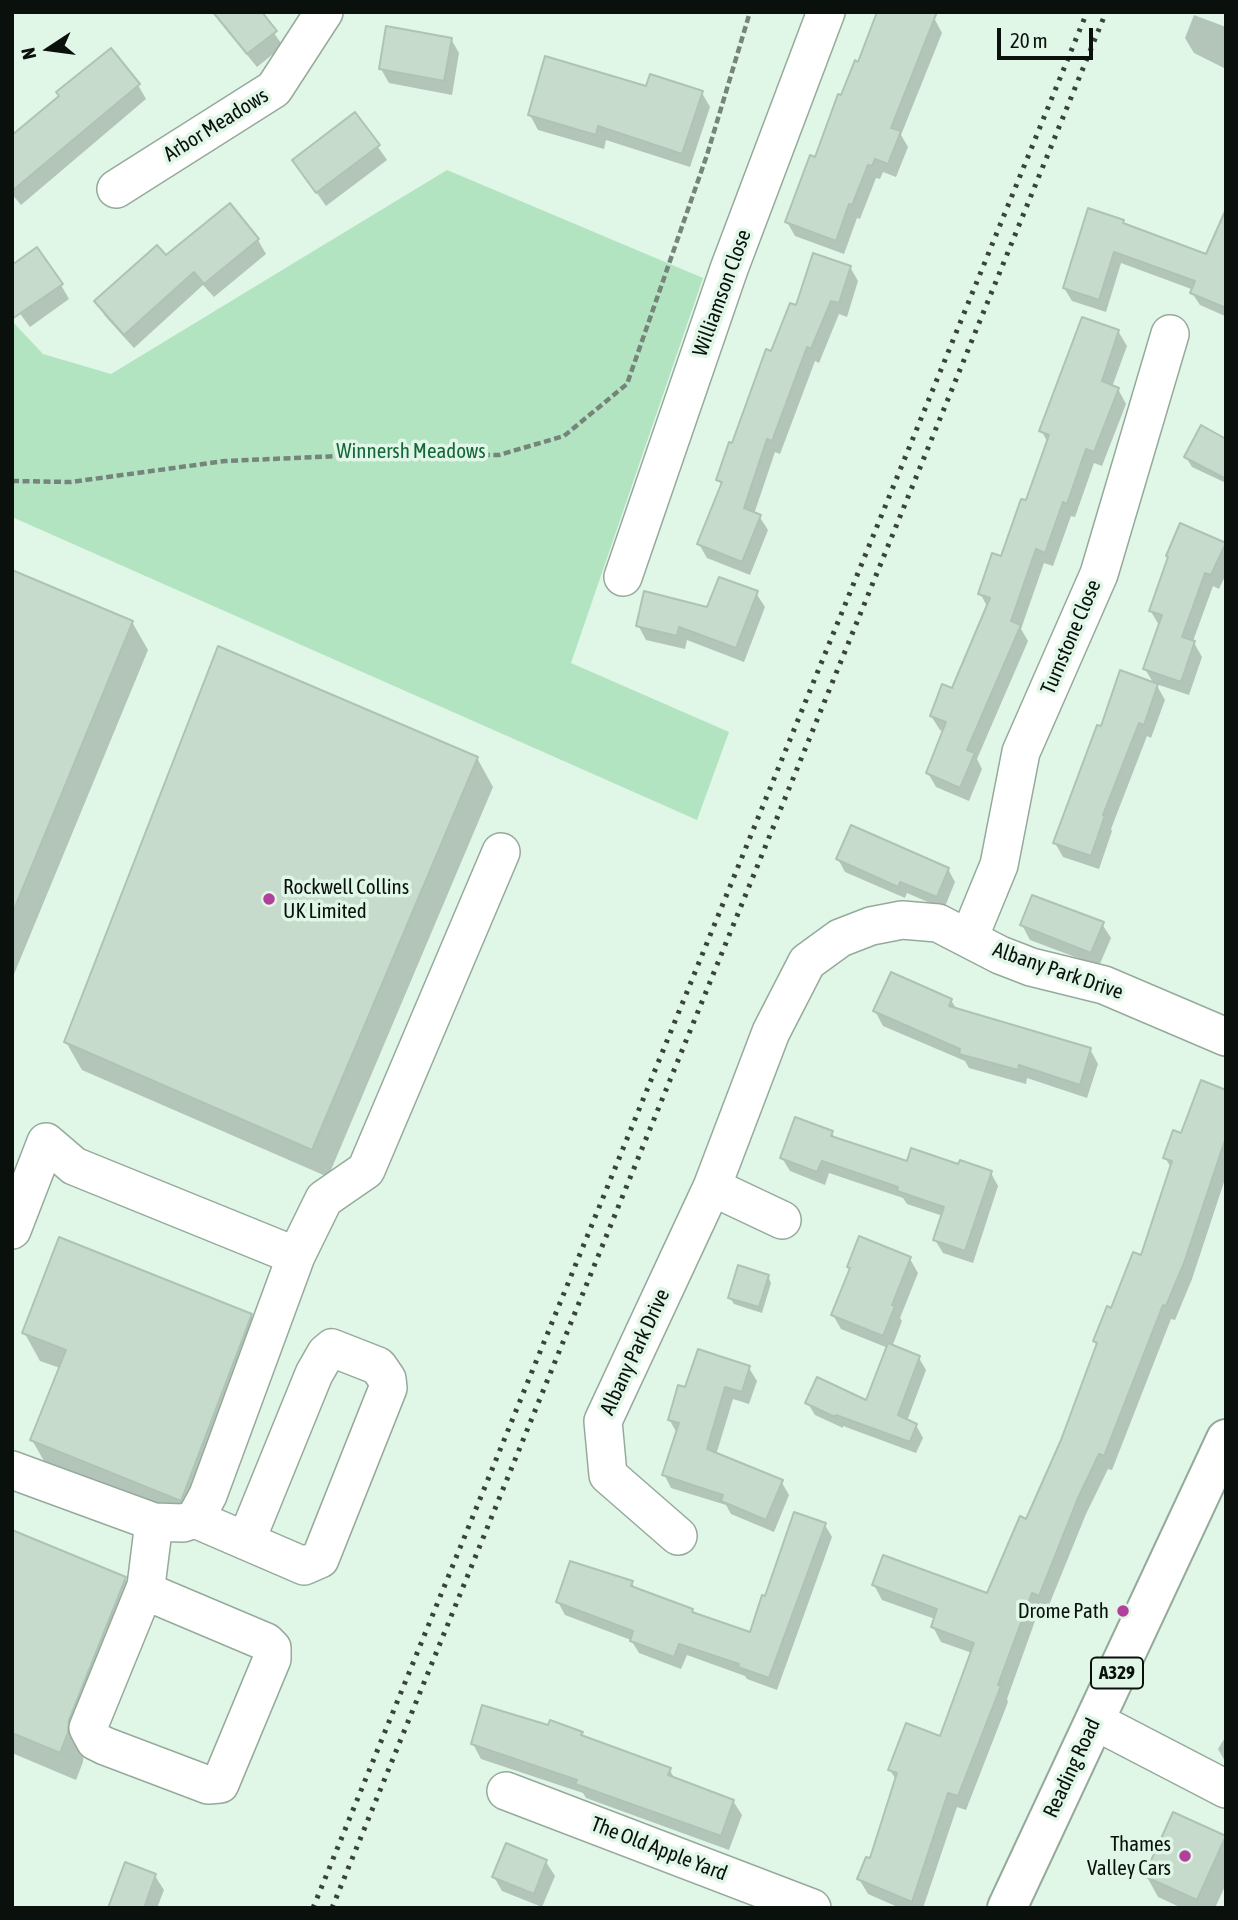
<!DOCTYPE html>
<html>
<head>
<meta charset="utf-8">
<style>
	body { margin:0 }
	#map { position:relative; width:1238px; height:1920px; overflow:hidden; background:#e0f6e6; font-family:"Asap Condensed",sans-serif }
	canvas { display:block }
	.frame { position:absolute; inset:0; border:14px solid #0a110d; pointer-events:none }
	.north { position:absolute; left:14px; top:14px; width:70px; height:70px; -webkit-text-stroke:5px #e0f6e6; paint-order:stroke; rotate:257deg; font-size:19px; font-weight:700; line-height:28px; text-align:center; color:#0a110d }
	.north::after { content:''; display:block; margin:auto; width:24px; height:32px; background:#0a110d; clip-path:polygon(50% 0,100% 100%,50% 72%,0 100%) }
	.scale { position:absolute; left:997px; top:28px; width:96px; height:32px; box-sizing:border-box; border:4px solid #0a110d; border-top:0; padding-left:9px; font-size:21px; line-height:24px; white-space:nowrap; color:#0a110d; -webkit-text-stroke:5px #e0f6e6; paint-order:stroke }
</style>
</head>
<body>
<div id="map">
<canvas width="1238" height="1920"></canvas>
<div class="frame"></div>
<div class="north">N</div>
<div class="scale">20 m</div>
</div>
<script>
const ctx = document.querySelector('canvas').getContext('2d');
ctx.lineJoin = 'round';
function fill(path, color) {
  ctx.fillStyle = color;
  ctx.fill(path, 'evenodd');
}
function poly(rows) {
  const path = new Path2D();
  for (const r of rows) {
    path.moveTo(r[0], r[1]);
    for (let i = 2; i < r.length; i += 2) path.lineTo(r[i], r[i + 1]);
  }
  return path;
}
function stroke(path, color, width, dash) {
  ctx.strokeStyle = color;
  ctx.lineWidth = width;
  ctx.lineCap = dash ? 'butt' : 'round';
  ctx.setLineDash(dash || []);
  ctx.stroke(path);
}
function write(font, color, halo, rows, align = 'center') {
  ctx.font = font + ' "Asap Condensed",sans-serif';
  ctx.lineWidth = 7;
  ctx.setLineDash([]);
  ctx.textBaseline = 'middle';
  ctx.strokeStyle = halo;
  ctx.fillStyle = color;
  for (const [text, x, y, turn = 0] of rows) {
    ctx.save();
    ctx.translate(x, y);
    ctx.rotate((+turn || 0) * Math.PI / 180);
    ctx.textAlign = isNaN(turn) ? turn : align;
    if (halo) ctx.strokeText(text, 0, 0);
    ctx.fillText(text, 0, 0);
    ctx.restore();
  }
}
fill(poly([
	[447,170,703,278,571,663,729,732,697,820,12,517,12,321,43,354,111,374]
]), '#b3e4c2');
fill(poly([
	[212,12,259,12,283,46,257,67],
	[1194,15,1226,27,1226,69,1194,53,1185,38],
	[934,18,942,33,901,135,908,147,896,177,883,172,880,179,876,178,860,219,857,218,844,254,795,236,787,222,816,159,842,97,859,64],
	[451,39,459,53,452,95,389,83,381,69],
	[138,85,146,99,21,205,12,194,12,137],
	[647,88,702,93,710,107,690,167,606,140,604,149,538,130,530,115],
	[355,114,387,160,326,206,294,160],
	[230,205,258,240,266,254,214,297,203,285,134,348,105,316,96,302,166,257],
	[1123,222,1126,226,1226,264,1226,321,1225,316,1200,305,1192,293,1194,290,1121,263,1106,312,1072,301,1064,288],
	[850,267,858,281,847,317,839,314,819,363,815,361,780,454,775,452,754,514,759,516,768,530,750,575,707,558,699,544,722,486,718,479,772,353,797,308],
	[61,285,69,299,30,327,12,303],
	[1118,331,1127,346,1112,387,1118,389,1126,404,1102,466,1094,463,1075,517,1071,516,1053,566,1044,563,1021,629,1028,641,977,759,982,769,969,801,936,787,928,773,945,732,940,730,931,716,953,690,988,608,980,593,1002,558,1027,503,1048,443,1041,430],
	[1226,441,1226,483,1192,467,1186,457],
	[1224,544,1226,574,1219,589,1213,586,1193,641,1202,657,1189,695,1156,684,1165,700,1151,738,1147,736,1111,829,1112,831,1099,869,1063,857,1055,843,1102,728,1154,684,1145,669,1159,625,1150,610],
	[12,572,132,622,148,650,12,979],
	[756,593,765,607,744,662,687,640,685,649,646,640,638,625,708,609],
	[477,758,493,787,328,1177,82,1070,66,1042],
	[838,859,948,869,955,882,944,909,907,893,905,898,845,872],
	[1102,924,1111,938,1099,966,1030,940,1022,925],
	[951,1000,957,1010,1090,1049,1098,1064,1087,1098,1027,1078,1026,1084,969,1068,965,1061,883,1026,875,1011],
	[1226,1092,1226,1176,1192,1279,1175,1320,1171,1319,1112,1470,1108,1469,1086,1514,1047,1610,1040,1607,1007,1699,1008,1702,966,1810,957,1807,923,1908,900,1908,868,1894,859,1879,871,1860,896,1780,890,1770,941,1738,972,1653,941,1642,933,1627,935,1619,882,1600,874,1585,988,1595,1027,1521,1063,1440,1098,1347,1095,1341,1142,1257,1172,1169,1165,1158,1182,1135],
	[832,1133,836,1140,908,1164,991,1173,998,1186,973,1263,943,1253,935,1240,943,1216,907,1204,903,1198,829,1173,825,1185,790,1171,782,1158],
	[910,1259,918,1273,900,1318,902,1321,892,1347,919,1358,926,1370,907,1421,916,1425,923,1438,916,1453,843,1426,843,1428,815,1415,807,1402,867,1403,888,1348,841,1329,833,1315,851,1270,849,1267],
	[768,1276,771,1283,762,1313,734,1304,730,1298],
	[251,1316,267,1344,197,1528,48,1468,32,1440,60,1368,40,1361,24,1332],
	[749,1368,757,1381,749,1404,733,1399,716,1455,781,1481,789,1495,774,1532,731,1514,726,1505,671,1488,664,1474,677,1433,669,1419,687,1389],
	[825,1525,832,1537,777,1690,747,1679,745,1676,687,1655,681,1669,639,1653,631,1640,565,1615,558,1602,632,1583,636,1590,691,1611,693,1614,751,1634,766,1598],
	[12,1531,125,1578,141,1607,84,1749,83,1762,76,1780,12,1753],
	[581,1733,584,1738,669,1769,675,1779,733,1801,742,1815,729,1850,586,1798,583,1793,481,1759,473,1744],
	[1226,1736,1226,1763,1218,1749],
	[1225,1838,1226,1884,1215,1908,1182,1908,1158,1897,1146,1875],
	[546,1862,555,1876,542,1907,502,1891,494,1877],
	[155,1876,164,1890,157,1908,110,1908]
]), '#0003');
const building = poly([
	[213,12,262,12,277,31,247,54,213,12],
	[877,12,937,12,891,128,901,131,888,164,875,159,872,166,868,165,852,205,849,204,836,241,785,222,810,155,815,157,838,94,841,95,855,60,858,62,877,12],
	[386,26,452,38,444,81,379,69,386,26],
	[111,48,140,84,12,191,12,135,59,96,56,92,111,48],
	[545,56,646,86,650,74,703,91,682,154,598,126,596,135,528,115,545,56],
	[355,112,380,145,316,193,292,160,355,112],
	[230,203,259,239,204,284,194,272,124,335,94,301,157,245,166,255,230,203],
	[1088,208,1124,220,1123,223,1206,254,1226,209,1226,308,1190,293,1195,281,1114,252,1099,300,1063,288,1088,208],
	[37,247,63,284,12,319,12,265,37,247],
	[813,253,851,266,839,303,831,301,811,349,807,347,772,441,767,439,744,508,761,515,742,562,697,544,722,482,716,480,729,442,732,443,766,349,771,351,790,303,796,305,813,253],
	[1082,317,1119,330,1102,381,1119,388,1094,452,1086,449,1067,504,1063,502,1045,553,1036,549,1011,621,1021,625,967,750,975,753,960,788,926,773,946,722,930,716,942,684,952,688,990,598,978,594,992,553,1001,556,1021,499,1026,500,1049,435,1039,431,1082,317],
	[1201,425,1226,439,1226,479,1184,457,1201,425],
	[1180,523,1226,543,1211,575,1205,573,1182,637,1195,641,1181,682,1143,669,1162,615,1149,611,1168,557,1166,556,1180,523],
	[12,570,133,621,13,912,12,911,12,570],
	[719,577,758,591,736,648,679,627,677,636,636,626,644,591,707,607,719,577],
	[218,646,478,757,312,1150,64,1042,218,646],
	[1120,670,1158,684,1144,725,1139,723,1103,815,1105,815,1091,856,1053,843,1097,725,1101,726,1120,670],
	[851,825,949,868,937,897,900,882,898,887,836,859,851,825],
	[1032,895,1104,922,1091,953,1020,925,1032,895],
	[891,972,952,999,949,1006,1091,1048,1080,1085,1019,1065,1018,1070,959,1054,960,1049,873,1011,891,972],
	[1201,1080,1226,1090,1226,1137,1184,1263,1166,1306,1163,1305,1104,1456,1099,1454,1078,1498,1039,1596,1032,1593,998,1685,1001,1686,958,1796,948,1793,912,1902,857,1879,866,1857,870,1858,897,1773,888,1770,906,1723,940,1736,974,1643,931,1627,937,1609,872,1585,883,1555,987,1593,1020,1516,1026,1519,1061,1440,1097,1343,1093,1341,1107,1306,1111,1308,1133,1252,1141,1255,1172,1161,1163,1158,1173,1130,1181,1133,1201,1080],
	[795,1117,833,1131,831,1136,907,1161,911,1148,958,1164,960,1160,992,1171,965,1251,933,1240,944,1207,897,1191,898,1187,822,1161,817,1172,780,1158,795,1117],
	[859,1236,911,1257,892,1305,895,1306,883,1336,831,1315,850,1268,847,1267,859,1236],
	[59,1237,252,1314,181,1501,30,1440,66,1350,22,1333,59,1237],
	[738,1265,769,1275,759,1307,728,1298,738,1265],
	[888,1343,920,1356,898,1415,917,1424,910,1442,836,1415,835,1417,805,1403,817,1377,866,1400,888,1343],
	[698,1349,750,1366,742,1392,725,1387,707,1449,783,1480,766,1520,721,1501,723,1495,662,1475,679,1423,668,1420,678,1385,685,1387,698,1349],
	[794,1512,826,1523,769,1678,738,1667,739,1664,679,1644,674,1657,630,1641,633,1631,556,1602,570,1561,633,1581,631,1586,693,1609,692,1612,750,1632,762,1595,765,1596,794,1512],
	[12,1530,126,1577,69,1720,68,1733,60,1753,12,1733,12,1530],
	[482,1705,548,1725,550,1720,583,1732,581,1735,671,1768,668,1775,734,1800,721,1836,575,1784,577,1780,471,1744,482,1705],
	[1173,1812,1226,1836,1197,1900,1144,1876,1173,1812],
	[506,1843,547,1860,534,1894,492,1877,506,1843],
	[125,1862,156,1874,144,1908,108,1908,125,1862]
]);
fill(building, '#c6dbcc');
stroke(building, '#aec3b4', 2);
const minor = poly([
	[116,189,274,89,324,12],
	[623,577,729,269,826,12],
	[969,938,999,865,1021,752,1099,574,1170,334],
	[712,1187,782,1220],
	[12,1230,46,1142,74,1166,296,1256],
	[12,1470,154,1522,183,1523,195,1519,208,1495,296,1256,324,1199,366,1170,501,852],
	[195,1519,304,1566,320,1559,388,1388,387,1379,378,1366,332,1348,326,1353,314,1374,246,1541],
	[678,1536,608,1475,603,1421,712,1187,771,1032,807,962,840,938,871,926,902,920,938,923,1000,955,1031,967,1104,985,1226,1037],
	[146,1586,150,1593,266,1642,272,1648,272,1659,220,1784,208,1785,105,1746,95,1741,88,1728,146,1586,154,1522],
	[1095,1721,1226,1789],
	[506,1791,812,1908]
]);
const major = poly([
	[1007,1908,1226,1439]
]);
stroke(minor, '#96aa9c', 40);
stroke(major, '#96aa9c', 42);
stroke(poly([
	[12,481,71,482,225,461,387,454,499,455,564,436,627,384,707,155,750,12]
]), '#76857b', 4.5, [7, 3.5]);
stroke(minor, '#fff', 37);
stroke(major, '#fff', 38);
stroke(poly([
	[313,1908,1087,12],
	[332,1908,1106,12]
]), '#39433d', 5, [3.5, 7]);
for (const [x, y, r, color] of [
	[269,899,7,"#b23f99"],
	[1123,1611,7,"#b23f99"],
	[1185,1856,7,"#b23f99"]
]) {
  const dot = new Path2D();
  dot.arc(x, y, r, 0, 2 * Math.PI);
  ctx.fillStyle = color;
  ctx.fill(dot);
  stroke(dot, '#e0f6e6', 2.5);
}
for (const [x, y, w] of [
	[1117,1673,52]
]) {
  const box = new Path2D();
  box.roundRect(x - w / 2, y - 15.5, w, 31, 5);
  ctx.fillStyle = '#e0f6e6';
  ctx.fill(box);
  stroke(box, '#0a110d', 2);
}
write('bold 19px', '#0a110d', null, [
	["A329",1117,1673]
]);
write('21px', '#0a110d', '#e0f6e6', [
	["Arbor Meadows",216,125,-32],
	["Williamson Close",722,293,-70],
	["Turnstone Close",1071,637,-67],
	["Albany Park Drive",1058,971,19],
	["Albany Park Drive",635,1352,-65],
	["Reading Road",1072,1768,-65],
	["The Old Apple Yard",659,1849,21]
]);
write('21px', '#14673c', '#e0f6e6', [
	["Winnersh Meadows",411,451]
]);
write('21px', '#0a110d', '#e0f6e6', [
	["Rockwell Collins",283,887,"left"],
	["UK Limited",283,911,"left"],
	["Drome Path",1109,1611],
	["Thames",1171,1844],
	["Valley Cars",1171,1868]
], 'right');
</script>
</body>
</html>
